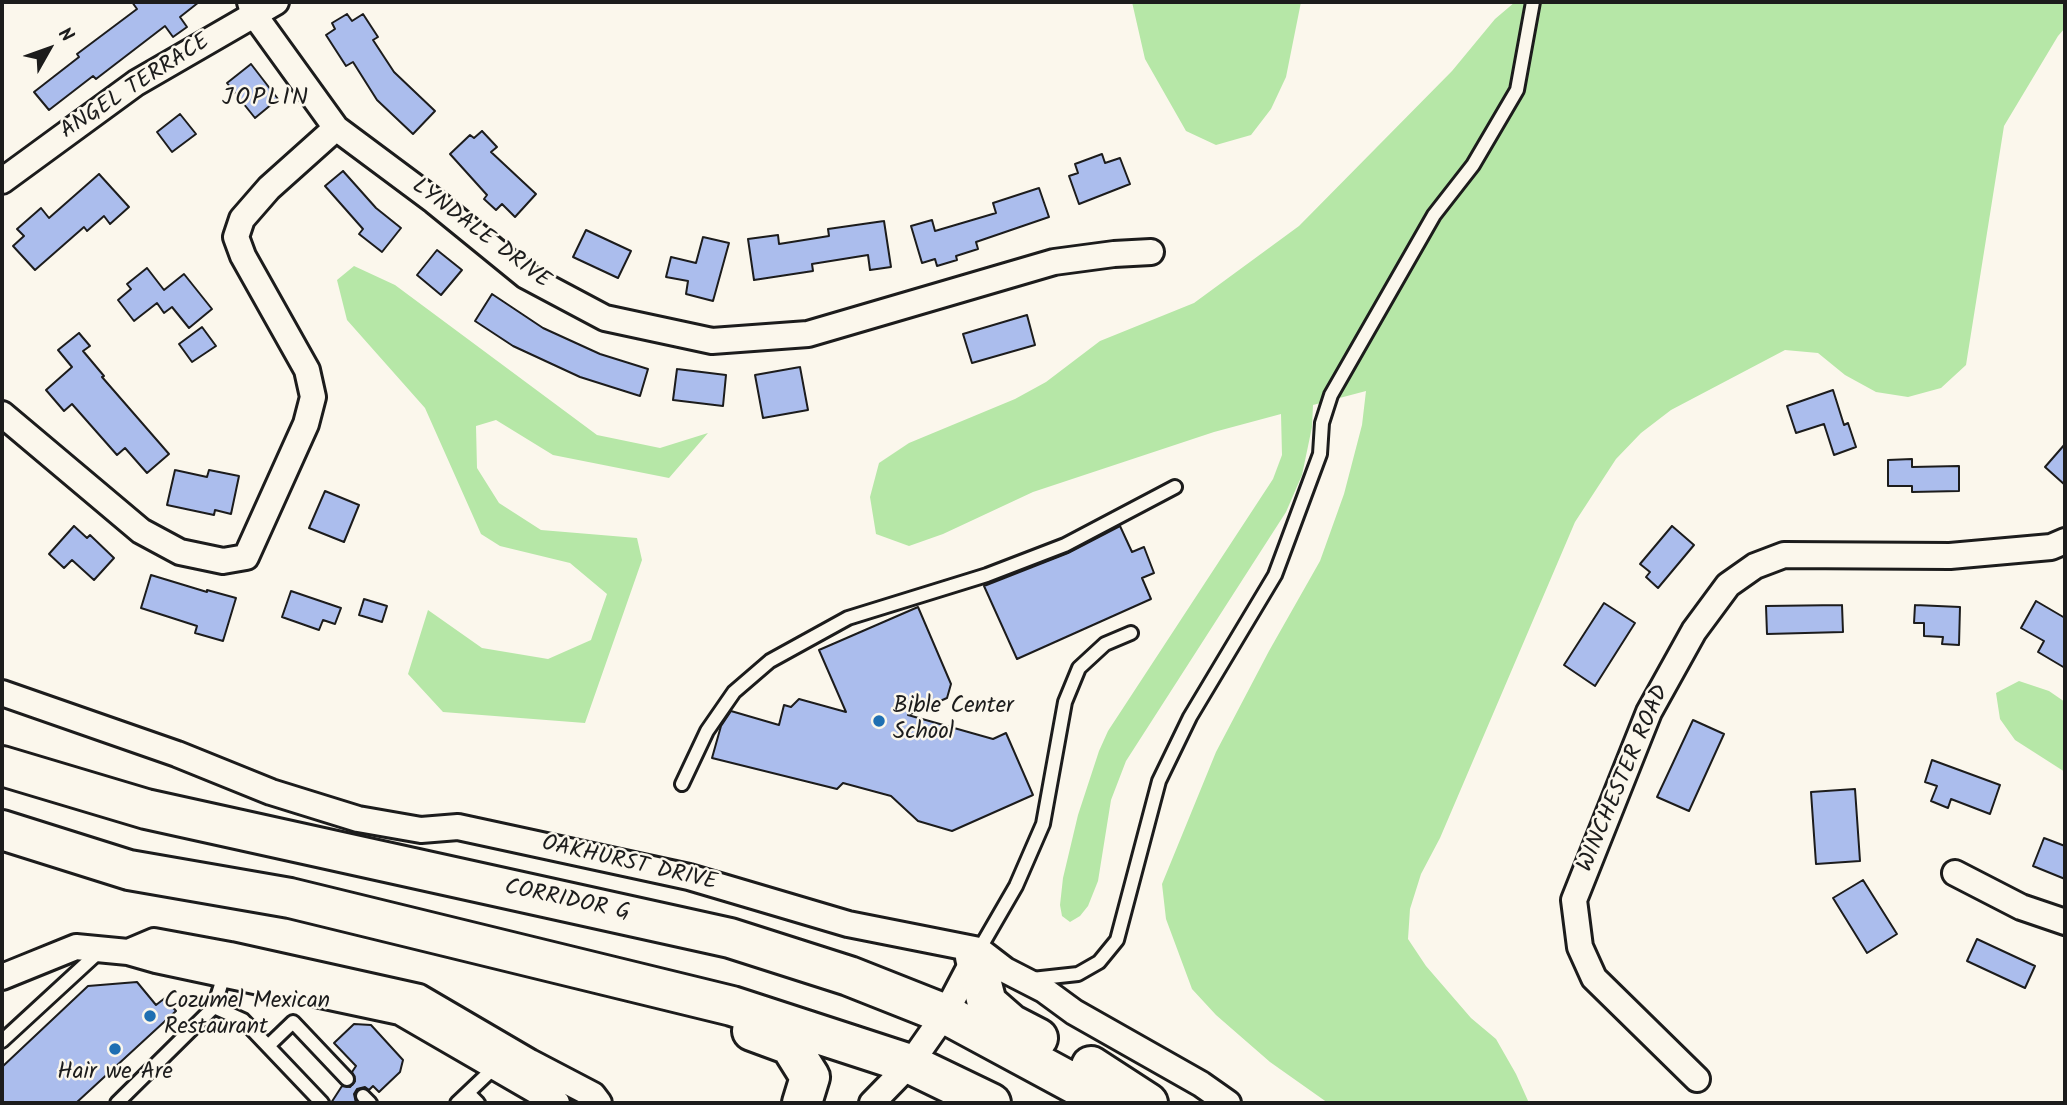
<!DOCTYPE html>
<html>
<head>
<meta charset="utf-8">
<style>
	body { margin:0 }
	#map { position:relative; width:2067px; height:1105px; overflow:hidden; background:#fbf7ec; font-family:Kalam,sans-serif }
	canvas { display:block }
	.frame { position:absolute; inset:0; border:4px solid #1c1c1c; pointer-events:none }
	.north { position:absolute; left:14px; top:14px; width:70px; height:70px; -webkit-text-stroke:5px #fbf7ec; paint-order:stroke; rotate:50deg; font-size:19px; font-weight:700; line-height:28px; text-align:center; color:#1c1c1c }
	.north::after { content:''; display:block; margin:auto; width:24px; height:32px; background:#1c1c1c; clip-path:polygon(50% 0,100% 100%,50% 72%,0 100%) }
</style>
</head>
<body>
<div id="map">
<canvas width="2067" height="1105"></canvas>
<div class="frame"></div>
<div class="north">N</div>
</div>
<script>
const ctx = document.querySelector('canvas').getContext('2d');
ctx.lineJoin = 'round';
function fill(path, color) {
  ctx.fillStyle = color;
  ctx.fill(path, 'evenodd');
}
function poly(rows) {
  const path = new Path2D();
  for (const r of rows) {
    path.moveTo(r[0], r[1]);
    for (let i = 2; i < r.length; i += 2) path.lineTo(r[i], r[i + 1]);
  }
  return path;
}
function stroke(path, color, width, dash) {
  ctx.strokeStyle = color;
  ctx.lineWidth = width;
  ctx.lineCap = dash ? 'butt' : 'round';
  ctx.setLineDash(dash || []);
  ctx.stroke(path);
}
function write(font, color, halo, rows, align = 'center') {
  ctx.font = font + ' Kalam,sans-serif';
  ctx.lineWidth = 5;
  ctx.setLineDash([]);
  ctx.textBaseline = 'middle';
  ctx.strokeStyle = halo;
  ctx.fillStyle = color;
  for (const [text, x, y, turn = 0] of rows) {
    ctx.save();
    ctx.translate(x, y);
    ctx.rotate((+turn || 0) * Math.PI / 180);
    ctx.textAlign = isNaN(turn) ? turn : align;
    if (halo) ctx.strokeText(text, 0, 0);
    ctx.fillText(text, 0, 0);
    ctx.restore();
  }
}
fill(poly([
	[1132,2,1301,2,1286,77,1271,109,1251,135,1216,145,1186,131,1145,59],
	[1515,2,2065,2,2065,28,2058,36,2004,126,1966,365,1941,388,1908,397,1876,392,1845,375,1818,353,1785,350,1671,410,1641,433,1616,459,1575,522,1440,838,1421,874,1410,909,1408,939,1426,966,1471,1018,1496,1039,1516,1074,1529,1103,1328,1103,1270,1062,1216,1015,1192,989,1166,919,1162,884,1216,752,1269,651,1320,561,1344,494,1362,425,1366,391,1313,405,1312,427,1302,475,1286,512,1126,761,1111,800,1098,881,1088,906,1080,916,1070,922,1062,916,1060,905,1063,878,1078,815,1099,751,1108,731,1273,479,1282,455,1281,414,1214,432,1033,492,943,534,909,546,876,534,870,497,879,463,909,443,1015,399,1046,382,1100,341,1194,303,1299,226,1452,71,1495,19],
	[354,266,395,285,597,435,660,448,708,433,669,478,553,455,496,420,476,426,477,468,499,503,541,530,637,538,642,560,585,723,443,712,408,674,428,610,482,648,548,659,591,640,607,594,570,563,500,546,481,534,425,408,347,320,337,280],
	[2019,681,2049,691,2065,702,2065,772,2015,740,2000,719,1996,693]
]), '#b6e7a7');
const building = poly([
	[132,2,199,2,180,17,187,27,173,37,165,26,96,79,93,76,49,110,34,92,79,57,77,54,137,9,132,2],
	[347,14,352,21,363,14,378,37,373,40,394,72,435,111,413,134,377,100,353,62,346,66,326,35,335,29,332,23,347,14],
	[251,64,278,99,255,118,227,83,251,64],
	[180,114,196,134,172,152,157,132,180,114],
	[482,131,497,147,491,152,536,194,515,217,502,204,496,210,484,199,487,195,450,154,470,135,474,138,482,131],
	[1102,154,1105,163,1120,158,1130,184,1079,204,1069,176,1078,173,1075,164,1102,154],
	[343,171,376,208,401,228,382,252,359,234,363,229,325,186,343,171],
	[99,174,129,207,110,224,104,216,87,231,84,227,35,270,13,246,24,236,17,229,41,208,49,218,99,174],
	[1039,188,1049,217,976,242,978,249,956,256,957,260,937,266,935,259,922,263,911,226,932,220,935,231,996,213,993,203,1039,188],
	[884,221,891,267,870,270,868,255,812,264,813,271,754,280,748,239,778,235,779,244,829,236,828,229,884,221],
	[586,230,631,251,618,278,573,257,586,230],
	[703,237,729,243,713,301,686,294,688,281,666,277,671,257,696,263,703,237],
	[437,250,462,270,441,295,417,275,437,250],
	[147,268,164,290,184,274,212,309,189,328,172,307,164,313,157,303,134,321,118,300,131,289,127,284,147,268],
	[492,294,543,328,600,354,648,369,640,396,580,377,513,346,475,321,492,294],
	[1027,315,1035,345,972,363,963,334,1027,315],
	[202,327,216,346,192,362,179,344,202,327],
	[79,333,90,346,83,351,104,376,102,377,169,454,147,473,125,448,117,455,72,404,64,411,46,390,72,367,58,350,79,333],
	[800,367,808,410,763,418,755,375,800,367],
	[677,369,726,375,723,406,673,400,677,369],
	[1833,390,1844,425,1848,423,1856,447,1834,455,1824,424,1796,433,1787,406,1833,390],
	[2065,444,2065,485,2045,467,2065,444],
	[1912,459,1912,467,1959,466,1959,491,1912,492,1912,486,1888,486,1888,460,1912,459],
	[175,470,207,477,209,470,239,476,231,514,215,510,214,515,167,505,175,470],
	[325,491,359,505,344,542,309,528,325,491],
	[74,526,87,538,90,535,114,558,94,580,72,560,64,568,49,554,74,526],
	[1120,526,1132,552,1144,547,1154,573,1142,578,1151,599,1017,659,984,586,1068,553,1120,526],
	[1672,526,1694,545,1658,588,1646,577,1650,572,1640,564,1672,526],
	[151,575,207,592,207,590,236,598,223,641,195,633,197,626,141,608,151,575],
	[291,591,341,608,335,624,323,620,319,630,282,617,291,591],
	[364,599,387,606,382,622,359,615,364,599],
	[2036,601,2065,618,2065,668,2038,652,2044,641,2021,628,2036,601],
	[1604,603,1635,623,1595,686,1564,665,1604,603],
	[1842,605,1843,632,1767,634,1766,606,1842,605],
	[1915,605,1960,607,1959,645,1942,644,1943,637,1924,636,1924,623,1914,623,1915,605],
	[918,607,951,684,947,698,908,715,993,739,1006,733,1033,795,952,831,918,821,891,796,843,783,837,789,712,758,721,726,731,711,779,725,784,705,791,707,799,699,846,712,819,650,918,607],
	[1693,720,1724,734,1689,811,1657,797,1693,720],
	[1932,760,2000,785,1990,814,1951,799,1948,808,1931,801,1937,786,1925,782,1932,760],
	[1855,789,1860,861,1816,864,1811,792,1855,789],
	[2044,838,2065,846,2065,879,2033,866,2044,838],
	[1863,880,1897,934,1867,953,1833,898,1863,880],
	[1977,939,2035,966,2025,988,1967,961,1977,939],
	[137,982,156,1005,165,998,176,1011,76,1103,2,1103,2,1067,88,986,137,982],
	[354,1024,371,1025,403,1060,400,1072,379,1092,373,1086,369,1090,365,1087,357,1089,354,1094,356,1103,331,1103,342,1086,350,1087,355,1081,352,1072,356,1066,334,1043,354,1024]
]);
fill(building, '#abbded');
stroke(building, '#1c1c1c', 2);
const service = poly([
	[682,784,707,731,734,692,770,661,848,618,987,575,1065,545,1175,487],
	[979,950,1016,886,1043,824,1065,702,1079,668,1105,644,1131,633],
	[1032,979,1078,974,1099,962,1117,940,1159,781,1190,717,1275,575,1320,454,1322,423,1331,395,1434,215,1473,165,1517,90,1533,2],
	[214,1007,243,1020,322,1103],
	[2,1041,102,949],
	[268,1046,293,1022,347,1079],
	[468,1093,478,1103],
	[363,1096,370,1103],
	[117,1103,214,1007,225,972],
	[457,1103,496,1066]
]);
const minor = poly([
	[250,2,253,13,336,128,434,201,526,276,605,318,712,341,808,334,1054,262,1114,254,1151,252],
	[2,181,136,83,276,2],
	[2,414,141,531,180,552,223,561,246,557,306,424,313,397,307,370,243,256,236,237,242,219,269,188,336,128],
	[2,693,177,754,271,792,358,819,421,830,458,827,689,877,848,924,979,950,1005,970,1044,990,1074,1012,1201,1084,1228,1103],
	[1955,873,2021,907,2065,922],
	[128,952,156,960,400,1012,557,1103],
	[2,977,76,947,128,952,154,941,230,955,419,997,530,1062,593,1095,599,1103],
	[1697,1079,1594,978,1580,947,1574,900,1649,712,1694,631,1728,585,1755,566,1784,555,1950,556,2051,547,2065,541],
	[872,1103,910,1064,945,1014,977,953]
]);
const trunk = poly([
	[2,766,146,809,730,938,849,976,945,1014,1110,1103],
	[2,830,129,870,290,898,732,1006,910,1064,991,1103],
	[975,957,987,1003,1011,1024,1038,1038],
	[752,1031,790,1045,810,1077,802,1103],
	[1091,1066,1148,1103]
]);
stroke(service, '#1c1c1c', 18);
stroke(minor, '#1c1c1c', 30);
stroke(trunk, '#1c1c1c', 44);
stroke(service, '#fbf7ec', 12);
stroke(minor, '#fbf7ec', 24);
stroke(trunk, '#fbf7ec', 38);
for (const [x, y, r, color] of [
	[879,721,7,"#1f6fb2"],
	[150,1016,7,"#1f6fb2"],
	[115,1049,7,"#1f6fb2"]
]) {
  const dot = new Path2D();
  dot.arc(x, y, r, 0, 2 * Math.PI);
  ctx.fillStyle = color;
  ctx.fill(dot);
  stroke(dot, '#fbf7ec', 2.5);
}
write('23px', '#1c1c1c', '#fbf7ec', [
	["ANGEL TERRACE",136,88,-33],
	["LYNDALE DRIVE",480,235,37],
	["WINCHESTER ROAD",1625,779,-67],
	["OAKHURST DRIVE",629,865,13],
	["CORRIDOR G",567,902,12]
]);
write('23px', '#1c1c1c', '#fbf7ec', [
	["Bible Center",893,708],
	["School",893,734],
	["Cozumel Mexican",164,1003],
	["Restaurant",164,1029],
	["Hair we Are",115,1074,"center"]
], 'left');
ctx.letterSpacing = '2px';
write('24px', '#1c1c1c', '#fbf7ec', [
	["JOPLIN",266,100]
]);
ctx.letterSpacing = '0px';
</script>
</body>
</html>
